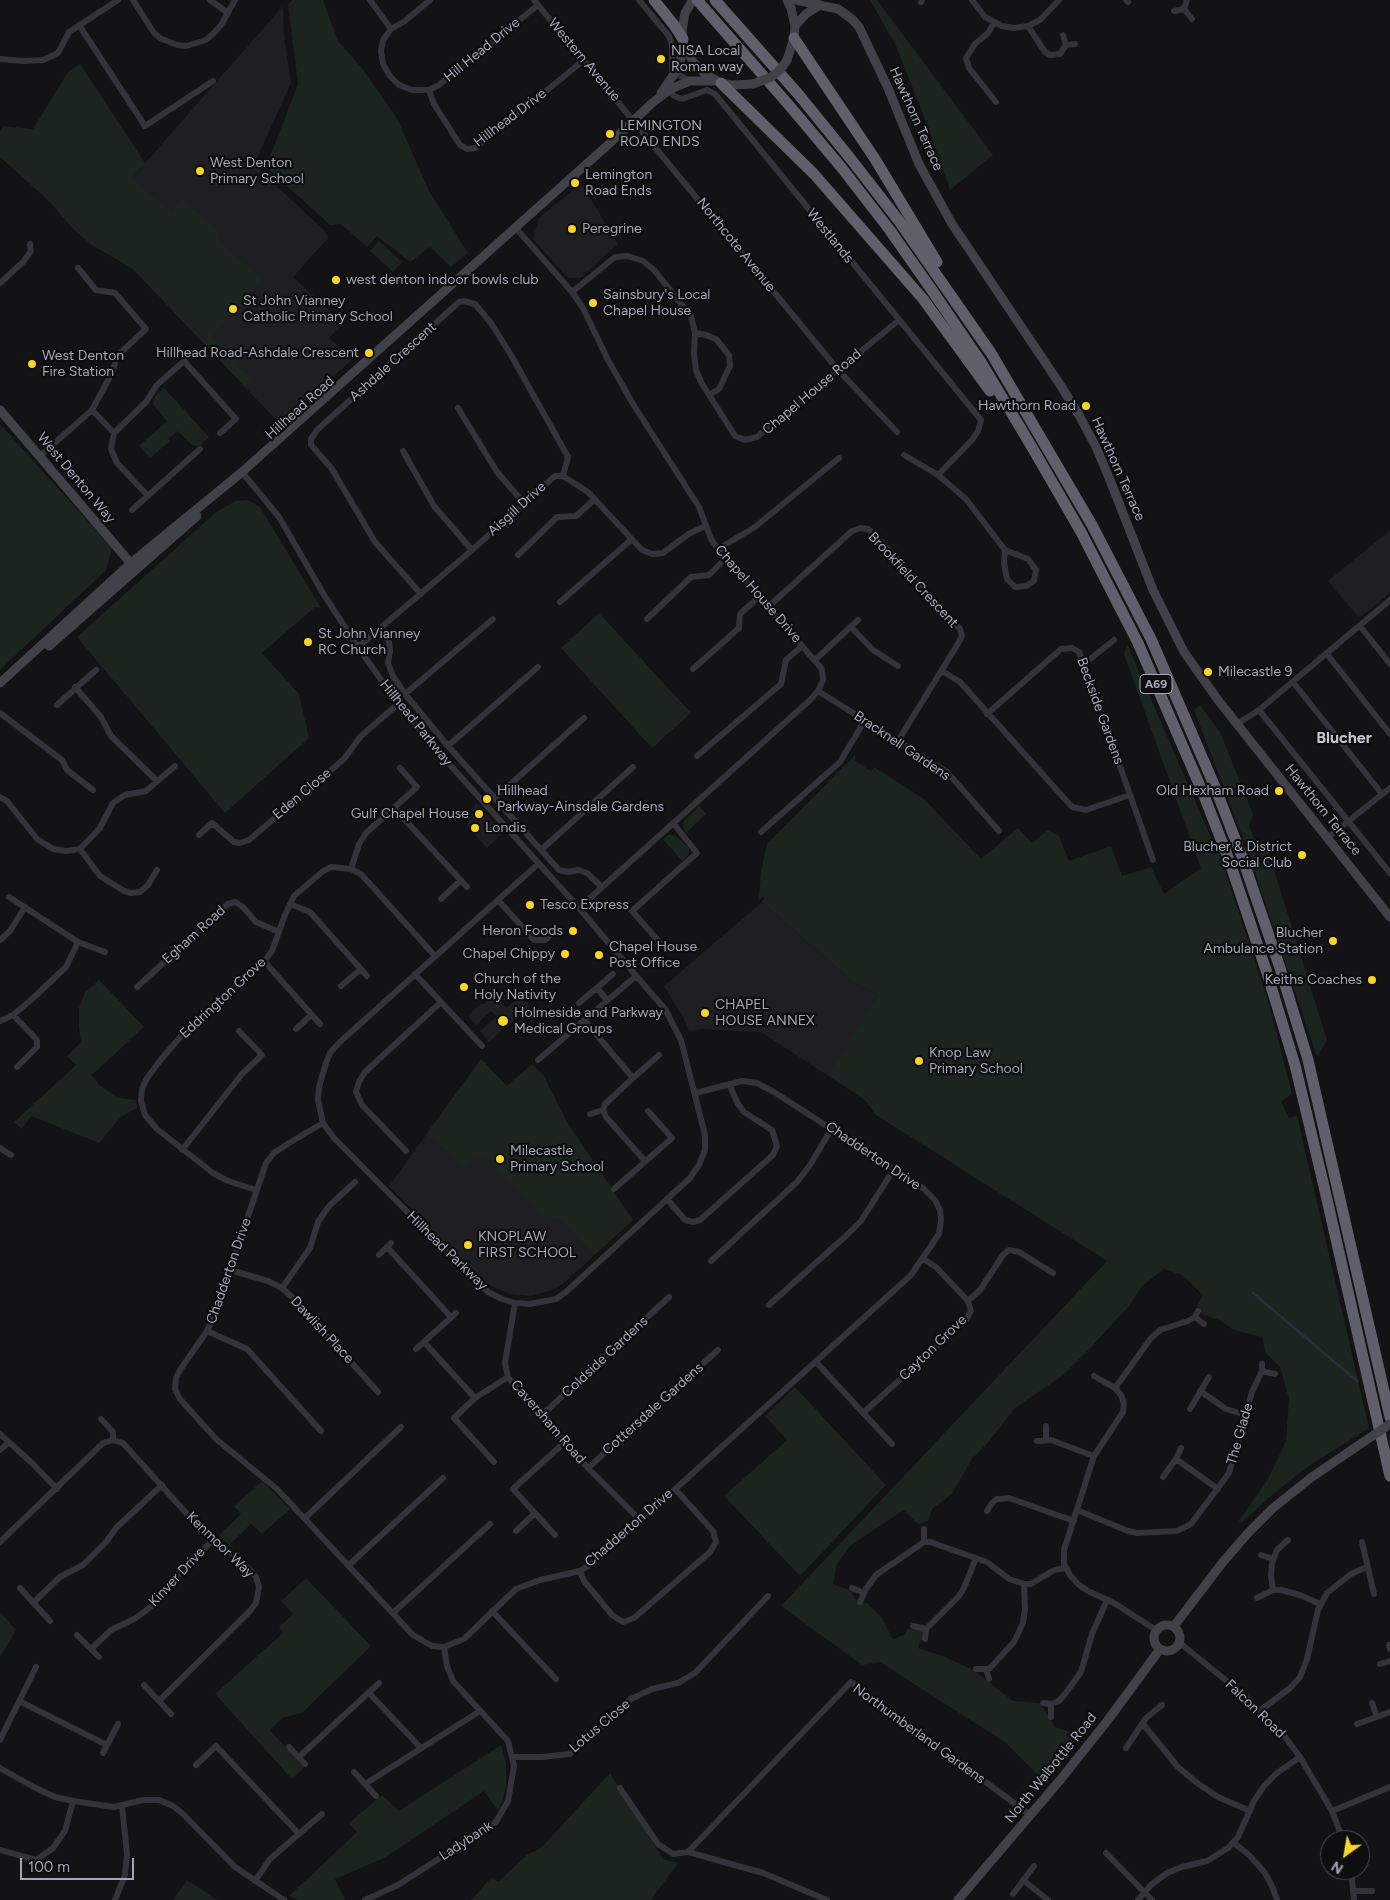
<!DOCTYPE html>
<html>
<head>
<meta charset="utf-8">
<style>
	body { margin:0 }
	#map { position:relative; width:1390px; height:1900px; overflow:hidden; background:#131214; font-family:Figtree,sans-serif }
	canvas { display:block }
	.north { position:absolute; left:1320px; top:1830px; width:50px; height:50px; box-sizing:border-box; background:#0e0d0f; border:1px solid #4a4a51; border-radius:50%; rotate:212deg; font-size:14px; font-weight:700; line-height:20px; text-align:center; color:#a3a6b5 }
	.north::after { content:''; display:block; margin:auto; width:18px; height:22px; background:#fad525; clip-path:polygon(50% 0,100% 100%,50% 72%,0 100%) }
	.scale { position:absolute; left:20px; top:1858px; width:114px; height:22px; box-sizing:border-box; border:2px solid #a3a6b5; border-top:0; padding-left:6px; font-size:15px; line-height:18px; white-space:nowrap; color:#a3a6b5; -webkit-text-stroke:4px #0e0d0f; paint-order:stroke }
</style>
</head>
<body>
<div id="map">
<canvas width="1390" height="1900"></canvas>
<div class="north">N</div>
<div class="scale">100 m</div>
</div>
<script>
const ctx = document.querySelector('canvas').getContext('2d');
ctx.lineJoin = 'round';
function fill(path, color) {
  ctx.fillStyle = color;
  ctx.fill(path, 'evenodd');
}
function poly(rows) {
  const path = new Path2D();
  for (const r of rows) {
    if (r.length === 3) {
      path.moveTo(r[0] + r[2], r[1]);
      path.arc(r[0], r[1], r[2], 0, 2 * Math.PI);
      continue;
    }
    path.moveTo(r[0], r[1]);
    for (let i = 2; i < r.length; i += 2) path.lineTo(r[i], r[i + 1]);
  }
  return path;
}
function stroke(path, color, width, dash) {
  ctx.strokeStyle = color;
  ctx.lineWidth = width;
  ctx.lineCap = dash ? 'butt' : 'round';
  ctx.setLineDash(dash || []);
  ctx.stroke(path);
}
function write(font, color, halo, rows, align = 'center') {
  ctx.font = font + ' Figtree,sans-serif';
  ctx.lineWidth = 4.5;
  ctx.setLineDash([]);
  ctx.textBaseline = 'middle';
  ctx.strokeStyle = halo;
  ctx.fillStyle = color;
  for (const [text, x, y, turn = 0] of rows) {
    ctx.save();
    ctx.translate(x, y);
    ctx.rotate((+turn || 0) * Math.PI / 180);
    ctx.textAlign = isNaN(turn) ? turn : align;
    if (halo) ctx.strokeText(text, 0, 0);
    ctx.fillText(text, 0, 0);
    ctx.restore();
  }
}
fill(poly([
	[283,6,284,35,291,83,254,165,324,230,328,238,293,277,343,323,329,338,353,359,280,424,133,269,128,266,132,178],
	[581,183,618,244,580,278,568,278,533,239,539,218],
	[1390,530,1390,593,1359,618,1328,581],
	[476,803,503,833,487,848,467,826],
	[762,902,853,982,879,995,876,1115,865,1100,761,1032,702,1029,689,1031,683,1017,664,986],
	[493,995,506,1008,521,996,530,1006,489,1042,480,1031,497,1016,491,1011,476,1025,468,1015,482,1003,484,1004],
	[481,1059,507,1086,532,1064,543,1075,567,1122,633,1220,563,1284,550,1291,531,1296,510,1294,497,1289,478,1278,389,1186]
]), '#1f1e21');
fill(poly([
	[292,0,323,0,338,41,361,67,397,118,429,191,468,253,451,267,430,247,410,262,377,236,367,247,341,224,330,225,266,167,298,84,288,5],
	[870,0,877,0,993,155,950,190,924,116,896,46],
	[80,64,145,163,132,178,171,212,182,199,219,231,219,241,262,279,212,337,233,356,238,356,238,367,254,380,245,387,133,269,92,245,74,230,49,201,0,157,0,131,4,126,33,129,68,72],
	[379,241,402,262,393,272,370,251],
	[164,388,209,437,199,446,192,445,178,431,168,439,170,441,150,458,139,446,167,421,154,406,153,403,155,396],
	[0,424,112,548,106,570,0,670],
	[248,500,260,507,321,608,315,607,262,653,299,694,309,738,225,813,77,637,215,513,235,501],
	[599,613,691,713,652,748,561,648],
	[1127,644,1223,865,1268,1001,1292,1093,1281,1102,1289,1118,1297,1116,1369,1428,1306,1468,1272,1495,1241,1523,1239,1521,1268,1479,1286,1441,1289,1399,1280,1367,1265,1352,1262,1337,1234,1330,1219,1320,1203,1315,1197,1306,1203,1295,1182,1275,1164,1269,1142,1286,1128,1307,1093,1345,1062,1376,1015,1408,990,1440,972,1459,952,1494,932,1509,928,1521,918,1524,904,1510,850,1546,837,1564,833,1584,849,1590,856,1600,867,1603,882,1618,893,1640,905,1634,907,1629,925,1630,924,1638,920,1641,918,1648,943,1656,973,1670,1013,1701,1040,1703,1055,1727,1080,1735,1043,1780,1006,1743,880,1662,862,1665,781,1606,1107,1261,876,1115,865,1100,828,1075,879,995,853,982,762,902,765,897,759,899,761,871,767,844,855,755,855,761,871,771,874,767,924,799,981,859,1018,828,1032,843,1048,830,1059,836,1069,861,1111,846,1122,876,1151,867,1164,894,1201,868,1124,654],
	[1200,705,1220,732,1253,814,1249,826,1254,838,1266,844,1327,1040,1317,1057,1245,843,1194,710],
	[699,806,706,814,686,833,683,827,684,821],
	[668,835,672,835,679,839,689,848,689,854,682,861,663,839],
	[99,980,144,1027,92,1075,99,1085,118,1098,136,1100,137,1108,121,1117,99,1143,31,1116,22,1129,14,1122,76,1065,67,1056,81,1042,79,1028,79,1008,85,992],
	[481,1059,507,1086,532,1064,543,1075,567,1122,633,1220,594,1255,561,1220,543,1216,485,1159,476,1156,465,1168,427,1133],
	[795,1387,886,1485,800,1576,724,1496,787,1440,765,1416],
	[262,1481,290,1509,262,1534,251,1524,229,1545,219,1535,241,1514,234,1506],
	[306,1578,371,1646,302,1713,282,1718,270,1730,304,1768,292,1779,215,1694,283,1633,279,1627,293,1614,281,1601],
	[0,1612,16,1630,0,1657],
	[501,1745,506,1763,506,1785,503,1800,498,1811,484,1791,384,1858,335,1879,345,1900,298,1900,289,1896,357,1832,349,1823,382,1795,399,1811],
	[610,1773,663,1859,678,1863,651,1900,471,1900,492,1877,498,1882,527,1855,541,1848],
	[187,1880,217,1900,173,1900]
]), '#1c241f');
stroke(poly([
	[1253,1293,1357,1381]
]), '#282f38', 2.5);
stroke(poly([
	[133,0,154,33,160,38,177,45,186,46,206,40,214,33,221,25,235,0],
	[210,0,228,13],
	[370,0,391,29,405,21,430,0],
	[534,0,838,370,897,432],
	[639,0,669,36,672,45,672,70,675,73,690,81],
	[972,0,985,17,1002,26,1014,28,1028,26,1040,20,1059,0],
	[1126,0,1128,2],
	[921,2,922,0],
	[1184,9,1187,0],
	[1174,11,1184,9,1192,19],
	[994,23,988,33,975,44,966,58,969,68,996,102],
	[79,25,145,126,213,81],
	[1028,26,1045,52,1050,55,1060,54,1066,45],
	[391,29,383,40,381,51,383,64,390,76,399,85,412,90,429,90,439,85,538,5],
	[1063,35,1066,45,1075,44],
	[0,59,23,61,43,60,58,53,69,32,118,0],
	[667,88,674,96,682,99,707,90,715,94,981,420,978,431,972,440,938,475],
	[429,90,434,104,460,145,467,149,476,148,584,60],
	[515,227,572,292,583,308,608,360,633,404,699,507,711,539,718,549,822,669,823,680,818,691,810,700,579,908],
	[0,283,23,262,31,251,30,244],
	[572,292,615,257,628,256,643,261,654,270,691,316,695,333,694,354,696,370,701,382,735,436,745,440,757,437,899,320],
	[695,333,706,335,716,339,729,355,730,366,719,389,709,395],
	[458,408,497,472,524,503],
	[92,410,114,433,146,402,157,385,184,361,236,419,220,433],
	[114,433,111,449,117,463,148,496],
	[403,451,434,506,472,550],
	[904,455,938,475,966,499,1005,550,1028,559,1036,570,1034,581,1026,586,1015,587,1007,579,1004,563,1005,550],
	[40,456,92,410,113,371,117,356,146,329,115,293,96,290,78,268],
	[242,472,279,517,324,595,358,647,398,704,431,744,579,908,650,992,665,1009,681,1040,705,1135,705,1150,699,1165,690,1178,566,1292,556,1299,530,1304,515,1303,502,1299,488,1292,476,1281,334,1138,323,1123,318,1100,319,1087,326,1063,330,1053,340,1042,538,864],
	[132,510,200,449],
	[718,549,755,527,839,458],
	[518,555,557,517,576,516,595,499],
	[421,594,375,542,332,469,311,445,311,439,317,430,459,302,464,301,475,304,491,323,511,355,568,457,563,476],
	[560,602,632,539],
	[768,607,852,531,860,528,868,529,873,533,960,629,962,636,959,642,898,741],
	[647,619,691,577,709,575,725,559],
	[1360,626,1390,664],
	[851,627,873,650,898,666],
	[381,629,389,642,390,651,388,663,393,676,405,694,448,746,559,870,568,872,578,870,587,873,602,887],
	[358,647,472,550,555,476,563,476,588,492,642,550,652,554,663,553,690,533,706,526],
	[1327,654,1390,734],
	[815,660,858,620],
	[1084,664,1114,640],
	[693,669,739,628,740,614,759,597],
	[942,671,960,682,1072,807,1086,810,1130,795],
	[1293,682,1382,794],
	[75,687,101,717,111,736,157,781],
	[818,691,947,772,999,831],
	[405,694,493,619],
	[57,705,96,670],
	[1259,710,1390,873],
	[0,713,62,760,67,770,93,790],
	[987,714,1061,649,1072,648,1079,652,1084,664,1153,860],
	[1237,724,1259,710,1390,600],
	[448,746,538,667],
	[697,756,781,684,786,660,802,646],
	[0,797,7,801,37,839,53,849,66,851,80,849,100,828,113,803,125,795,146,791,175,766],
	[495,798,584,718],
	[394,808,467,887],
	[761,832,840,762,865,720],
	[199,835,212,823,234,842,240,843,249,840,344,759,361,736,398,704],
	[1327,838,1390,788],
	[80,849,100,876,124,891,131,893,140,892,148,885,157,870],
	[541,850,633,767],
	[351,869,359,844,366,833,417,787,400,768],
	[9,897,78,942,105,952],
	[441,899,461,880],
	[498,900,534,940,545,940,557,929],
	[290,904,310,912,367,976],
	[0,940,10,931,25,907],
	[663,946,632,911,697,853,673,823],
	[264,961,320,1024],
	[415,974,482,1046],
	[341,986,361,969],
	[137,987,228,904,235,902,243,907,256,922,279,932],
	[597,988,607,1000],
	[579,1003,613,974],
	[13,1015,37,1040,37,1047,17,1067],
	[584,1020,633,1078,605,1104,603,1110,606,1117,645,1161],
	[0,1021,13,1015,31,1000,66,967,78,942],
	[296,1029,311,1015],
	[538,1060,636,976],
	[633,1078,659,1055],
	[590,1114,603,1110],
	[323,1123,289,1143,274,1153,266,1163,216,1311,207,1331,180,1370,176,1378,175,1389,180,1399,216,1439,277,1489,413,1635,432,1646,444,1647,464,1639,516,1589,540,1580,580,1571,596,1561,911,1275,939,1234,941,1220,940,1210,935,1200,923,1188,774,1092,757,1083,742,1081,696,1093],
	[0,1148,11,1155],
	[182,1150,242,1074,262,1055,239,1031],
	[406,1151,362,1105,356,1092,359,1082,365,1072,441,1002],
	[614,1189,672,1138,648,1111],
	[256,1190,228,1181,213,1173,157,1129,145,1115,141,1101,142,1089,147,1078,162,1058,184,1033,266,959,272,951,285,915,294,896,322,872,331,867,351,869,361,874,435,956],
	[667,1199,685,1220,693,1222,700,1220,773,1155,777,1146,772,1130,744,1112,738,1104,729,1084],
	[387,1247,451,1317],
	[379,1255,391,1243],
	[711,1261,797,1182,810,1165,832,1128],
	[230,1270,268,1281,282,1288,292,1297,378,1392],
	[282,1288,310,1248,318,1222,329,1206,355,1182],
	[968,1301,980,1290,1003,1255,1009,1250,1019,1252,1053,1273],
	[515,1303,505,1363,508,1377,528,1403,588,1468,640,1520],
	[769,1305,848,1234,861,1221,894,1169],
	[1195,1317,1204,1324],
	[207,1331,247,1349,321,1431],
	[424,1342,475,1398],
	[416,1349,456,1313],
	[816,1362,892,1444],
	[1262,1371,1275,1374],
	[1094,1376,1115,1388,1121,1395,1124,1404,1123,1412,1094,1456,1064,1550,1064,1564,1070,1575,1078,1584,1088,1591,1114,1603,1156,1630],
	[1115,1388,1151,1338,1160,1330,1188,1321,1195,1317,1198,1311],
	[1200,1391,1226,1409,1246,1415],
	[1190,1409,1209,1377],
	[863,1413,966,1320,971,1311,968,1301,936,1267,923,1259],
	[541,1416,669,1297],
	[101,1419,113,1432,113,1440],
	[1046,1426,1046,1439],
	[0,1434,33,1464,57,1489],
	[1037,1441,1051,1440,1094,1456],
	[0,1450,9,1442],
	[1176,1459,1218,1489],
	[494,1462,454,1418,475,1398,508,1377],
	[588,1468,718,1350],
	[1163,1477,1176,1459,1181,1448],
	[1077,1510,1128,1531,1137,1533,1177,1531,1191,1524,1229,1473,1252,1392,1262,1371,1262,1364],
	[987,1511,992,1503,997,1499,1009,1498,1074,1521],
	[305,1518,401,1427],
	[516,1531,535,1513],
	[555,1535,513,1489,565,1442],
	[0,1542,103,1443,113,1440,123,1443,187,1514,250,1570,256,1577,259,1587,256,1603,250,1611,159,1701],
	[924,1542,924,1529],
	[1362,1542,1374,1594],
	[1261,1555,1273,1559],
	[349,1565,443,1478],
	[580,1571,584,1581,612,1615,623,1622,634,1618,710,1552,716,1542,713,1531,675,1489],
	[20,1588,50,1621],
	[852,1588,864,1593],
	[1273,1590,1271,1575,1272,1563,1277,1550,1288,1540],
	[1257,1598,1273,1590,1281,1590,1300,1595,1320,1604],
	[860,1602,866,1589,876,1575,924,1542,930,1542,987,1562,1009,1579,1024,1584,1031,1584,1054,1570,1066,1568],
	[33,1603,60,1577,83,1565,107,1541,116,1528,162,1485],
	[492,1611,556,1679],
	[393,1613,490,1524],
	[913,1626,926,1629,925,1639],
	[926,1629,959,1596,964,1588,976,1558],
	[77,1635,99,1657],
	[1180,1643,1245,1696,1285,1737,1300,1757,1332,1811,1343,1840],
	[1389,1645,1390,1649],
	[91,1649,111,1630,136,1618,163,1597,174,1578,214,1539],
	[1380,1664,1390,1661],
	[976,1669,989,1669,1014,1642,1023,1623,1025,1609,1024,1584],
	[986,1669,989,1679],
	[144,1685,171,1714],
	[369,1693,421,1748],
	[19,1701,107,1745],
	[1043,1703,1051,1704,1059,1701,1065,1694,1081,1672,1092,1634,1107,1600],
	[1372,1703,1377,1717],
	[1261,1710,1290,1688,1300,1677,1307,1659,1318,1610,1327,1593,1351,1574,1367,1567],
	[1051,1717,1051,1704],
	[1143,1724,1178,1767,1197,1783,1218,1797,1250,1811],
	[1357,1724,1390,1712],
	[0,1740,36,1667],
	[289,1747,305,1764],
	[1126,1748,1146,1718,1162,1705],
	[103,1753,118,1724],
	[299,1757,379,1683],
	[512,1757,542,1757,570,1754,631,1699,652,1689,678,1683,695,1673,768,1596],
	[196,1765,216,1746,299,1834],
	[0,1768,34,1787,55,1797,73,1801,114,1807,143,1800,159,1800,173,1806,182,1813,235,1867,284,1900],
	[354,1772,376,1796],
	[365,1784,480,1711],
	[620,1788,658,1844,673,1854,688,1852,763,1873,827,1900],
	[1332,1811,1390,1787],
	[1234,1843,1249,1855,1265,1873,1273,1888,1277,1900],
	[0,1850,36,1860,53,1848,65,1831,73,1801],
	[688,1852,851,1682,1030,1815],
	[1106,1853,1152,1900],
	[1351,1870,1354,1900],
	[1023,1880,1048,1900],
	[255,1881,270,1859,322,1814],
	[1354,1891,1372,1891],
	[1013,1894,1034,1866],
	[115,1900,125,1875,127,1854,122,1806],
	[365,1900,398,1885,496,1822,508,1801,514,1766,508,1741,453,1681,447,1666,444,1647],
	[1138,1900,1151,1885,1167,1873,1182,1867,1207,1861,1228,1848,1238,1837,1254,1801,1264,1786,1277,1773,1300,1757]
]), '#333339', 6);
stroke(poly([
	[693,0,685,13,682,31,684,44,693,62,705,74,721,83,731,85,753,84],
	[796,0,838,9,852,19,859,27,888,88,919,164,952,224,1059,383,1079,415,1096,447,1110,480,1153,590,1184,652,1218,700,1390,917],
	[795,26,806,14,820,5],
	[787,60,794,38,795,26,791,8,787,0],
	[661,93,679,67,684,44],
	[0,410,134,567],
	[49,646,197,516],
	[0,683,131,563,242,472,610,143,651,104,669,90,680,85,690,81,716,81],
	[1167,1638,13],
	[1174,1626,1223,1562,1248,1533,1273,1508,1312,1477,1356,1447],
	[958,1900,1061,1779,1108,1720,1160,1649]
]), '#414249', 9);
stroke(poly([
	[654,0,674,25,683,39],
	[697,0,788,104,841,167,889,229,929,286,981,362,1033,449,1081,532,1138,643,1203,793,1229,860,1267,973,1295,1065,1323,1182,1390,1476],
	[715,0,799,95,850,158,899,221,991,353,1092,525,1151,639,1215,787,1241,854,1280,968,1308,1060,1390,1417],
	[794,38,875,159,937,262],
	[721,83,814,174,923,299,990,391]
]), '#5f606b', 11);
stroke(poly([
	[753,84,771,77,781,69,787,60],
	[1356,1447,1390,1424]
]), '#414249', 9);
for (const [x, y, r, color] of [
	[661,59,5,"#fad525"],
	[610,134,5,"#fad525"],
	[200,171,5,"#fad525"],
	[575,183,5,"#fad525"],
	[572,229,5,"#fad525"],
	[336,280,5,"#fad525"],
	[593,303,5,"#fad525"],
	[233,309,5,"#fad525"],
	[369,353,5,"#fad525"],
	[32,364,5,"#fad525"],
	[1086,406,5,"#fad525"],
	[308,642,5,"#fad525"],
	[1208,672,5,"#fad525"],
	[1279,791,5,"#fad525"],
	[487,799,5,"#fad525"],
	[479,814,5,"#fad525"],
	[475,828,5,"#fad525"],
	[1302,855,5,"#fad525"],
	[530,905,5,"#fad525"],
	[573,931,5,"#fad525"],
	[1333,941,5,"#fad525"],
	[565,954,5,"#fad525"],
	[599,955,5,"#fad525"],
	[1372,980,5,"#fad525"],
	[464,987,5,"#fad525"],
	[705,1013,5,"#fad525"],
	[503,1021,6,"#fad525"],
	[919,1061,5,"#fad525"],
	[500,1159,5,"#fad525"],
	[468,1245,5,"#fad525"]
]) {
  const dot = new Path2D();
  dot.arc(x, y, r, 0, 2 * Math.PI);
  ctx.fillStyle = color;
  ctx.fill(dot);
  stroke(dot, '#0e0d0f', 2);
}
for (const [x, y, w] of [
	[1156,684,32]
]) {
  const box = new Path2D();
  box.roundRect(x - w / 2, y - 9.5, w, 19, 4);
  ctx.fillStyle = '#0e0d0f';
  ctx.fill(box);
  stroke(box, '#a3a6b5', 1);
}
write('bold 12px', '#a3a6b5', null, [
	["A69",1156,684]
]);
write('14px', '#a3a6b5', '#0e0d0f', [
	["Hill Head Drive",482,50,-39],
	["Western Avenue",584,60,50],
	["Hillhead Drive",510,118,-37],
	["Hawthorn Terrace",916,119,66],
	["Westlands",830,236,51],
	["Northcote Avenue",736,245,51],
	["Ashdale Crescent",393,362,-42],
	["Chapel House Road",812,392,-40],
	["Hillhead Road",300,408,-42],
	["Hawthorn Terrace",1118,469,66],
	["West Denton Way",76,478,50],
	["Aisgill Drive",517,509,-42],
	["Brookfield Crescent",913,580,47],
	["Chapel House Drive",758,594,49],
	["Beckside Gardens",1100,711,70],
	["Hillhead Parkway",416,723,51],
	["Bracknell Gardens",902,746,34],
	["Eden Close",302,794,-40],
	["Hawthorn Terrace",1323,810,51],
	["Egham Road",194,935,-42],
	["Eddrington Grove",223,998,-43],
	["Chadderton Drive",873,1156,34],
	["Hillhead Parkway",447,1251,44],
	["Chadderton Drive",229,1271,-71],
	["Dawlish Place",322,1330,47],
	["Cayton Grove",933,1348,-44],
	["Coldside Gardens",605,1357,-43],
	["Cottersdale Gardens",653,1409,-42],
	["Caversham Road",548,1422,49],
	["The Glade",1240,1434,-74],
	["Chadderton Drive",629,1528,-41],
	["Kenmoor Way",220,1545,44],
	["Kinver Drive",177,1577,-47],
	["Falcon Road",1255,1709,44],
	["Lotus Close",600,1726,-40],
	["Northumberland Gardens",919,1734,36],
	["North Walbottle Road",1051,1768,-51],
	["Ladybank",466,1841,-33]
]);
write('14px', '#a3a6b5', '#0e0d0f', [
	["NISA Local",671,51],
	["Roman way",671,67],
	["LEMINGTON",620,126],
	["ROAD ENDS",620,142],
	["West Denton",210,163],
	["Primary School",210,179],
	["Lemington",585,175],
	["Road Ends",585,191],
	["Peregrine",582,229],
	["west denton indoor bowls club",346,280],
	["Sainsbury's Local",603,295],
	["Chapel House",603,311],
	["St John Vianney",243,301],
	["Catholic Primary School",243,317],
	["Hillhead Road-Ashdale Crescent",359,353,"right"],
	["West Denton",42,356],
	["Fire Station",42,372],
	["Hawthorn Road",1076,406,"right"],
	["St John Vianney",318,634],
	["RC Church",318,650],
	["Milecastle 9",1218,672],
	["Hillhead",497,791],
	["Parkway-Ainsdale Gardens",497,807],
	["Old Hexham Road",1269,791,"right"],
	["Gulf Chapel House",469,814,"right"],
	["Londis",485,828],
	["Blucher & District",1292,847,"right"],
	["Social Club",1292,863,"right"],
	["Tesco Express",540,905],
	["Heron Foods",563,931,"right"],
	["Blucher",1323,933,"right"],
	["Ambulance Station",1323,949,"right"],
	["Chapel House",609,947],
	["Post Office",609,963],
	["Chapel Chippy",555,954,"right"],
	["Church of the",474,979],
	["Holy Nativity",474,995],
	["Keiths Coaches",1362,980,"right"],
	["CHAPEL",715,1005],
	["HOUSE ANNEX",715,1021],
	["Holmeside and Parkway",514,1013],
	["Medical Groups",514,1029],
	["Knop Law",929,1053],
	["Primary School",929,1069],
	["Milecastle",510,1151],
	["Primary School",510,1167],
	["KNOPLAW",478,1237],
	["FIRST SCHOOL",478,1253]
], 'left');
write('bold 16px', '#c4c6d1', '#0e0d0f', [
	["Blucher",1344,738]
]);
</script>
</body>
</html>
